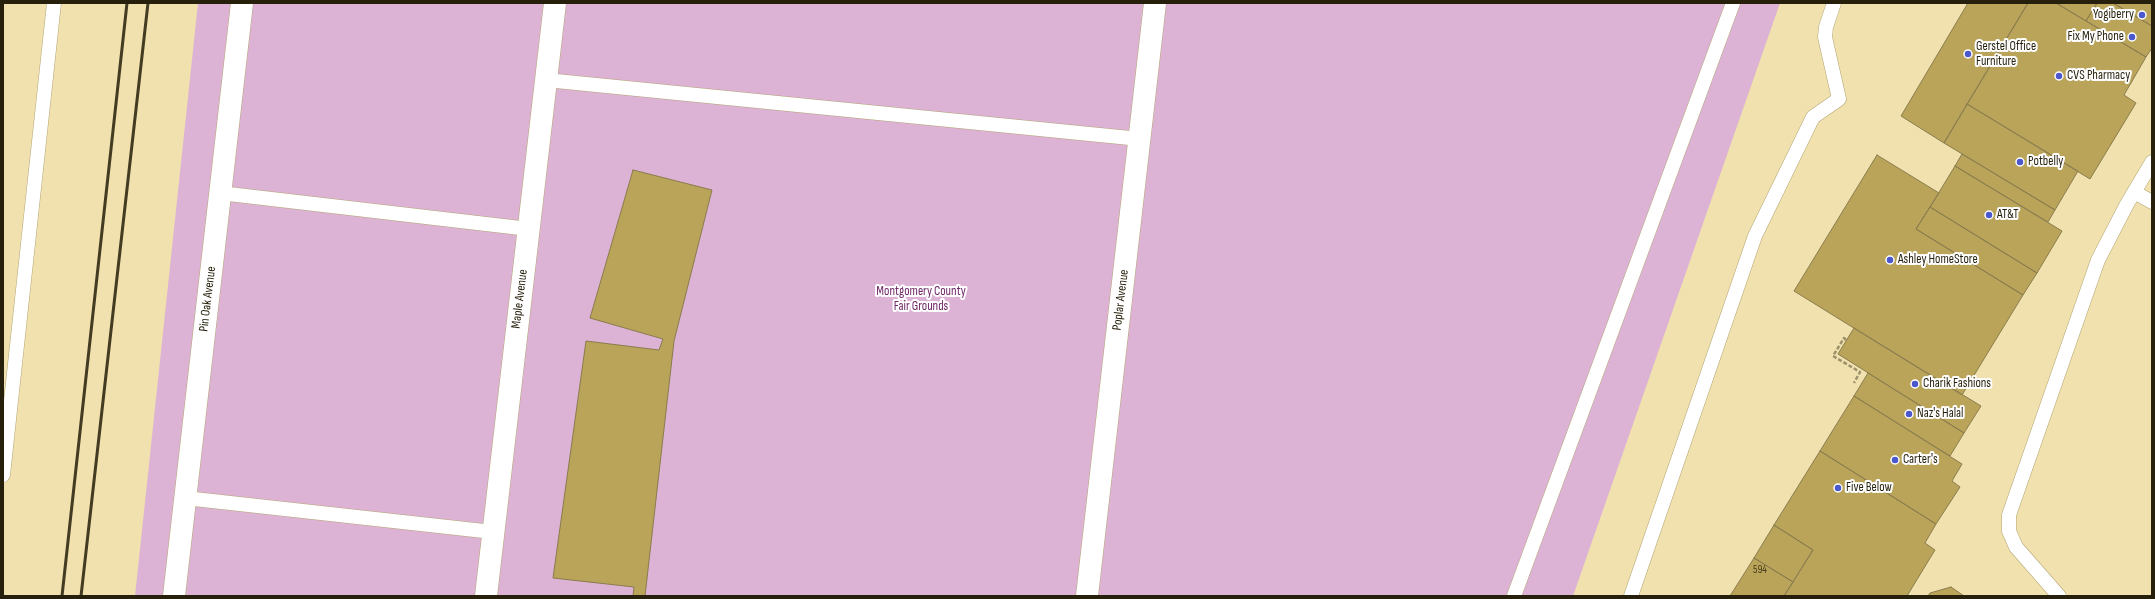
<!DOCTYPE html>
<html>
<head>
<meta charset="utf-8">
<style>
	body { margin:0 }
	#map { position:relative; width:2155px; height:599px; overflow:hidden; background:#f0e1ae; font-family:"Sofia Sans Condensed",sans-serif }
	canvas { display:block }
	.frame { position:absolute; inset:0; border:4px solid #251f0b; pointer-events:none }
</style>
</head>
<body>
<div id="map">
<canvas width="2155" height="599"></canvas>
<div class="frame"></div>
</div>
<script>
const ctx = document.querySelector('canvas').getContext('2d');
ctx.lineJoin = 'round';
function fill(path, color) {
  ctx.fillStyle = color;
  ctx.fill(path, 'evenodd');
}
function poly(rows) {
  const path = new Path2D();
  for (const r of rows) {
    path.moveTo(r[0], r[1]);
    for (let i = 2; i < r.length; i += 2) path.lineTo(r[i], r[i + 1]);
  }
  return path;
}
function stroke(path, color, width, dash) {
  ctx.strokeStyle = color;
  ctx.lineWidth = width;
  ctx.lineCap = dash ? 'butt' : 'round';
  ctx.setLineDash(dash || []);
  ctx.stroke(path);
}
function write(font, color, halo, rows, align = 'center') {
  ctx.font = font + ' "Sofia Sans Condensed",sans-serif';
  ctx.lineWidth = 4;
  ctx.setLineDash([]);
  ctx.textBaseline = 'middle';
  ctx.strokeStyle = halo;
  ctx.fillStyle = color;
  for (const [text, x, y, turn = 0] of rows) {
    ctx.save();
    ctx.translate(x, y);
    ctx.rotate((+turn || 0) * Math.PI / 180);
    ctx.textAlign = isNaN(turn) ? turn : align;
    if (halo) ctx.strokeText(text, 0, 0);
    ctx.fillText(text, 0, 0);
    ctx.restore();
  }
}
fill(poly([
	[198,3,1780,3,1573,596,135,596]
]), '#dcb3d4');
const building = poly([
	[1968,3,2028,3,1944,143,1901,116,1968,3],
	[2028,3,2056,3,2146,57,2124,95,2136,103,2090,179,1967,104,2028,3],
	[2056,3,2097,3,2086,21,2056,3],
	[2097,3,2113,3,2152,26,2152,48,2146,57,2086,21,2097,3],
	[2113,3,2152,3,2152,26,2113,3],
	[1967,104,2078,171,2055,210,1944,143,1967,104],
	[1962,154,2055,210,2048,222,1955,166,1962,154],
	[1877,155,1939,193,1916,229,2023,295,1962,395,1794,291,1877,155],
	[1955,166,2062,231,2037,273,1930,207,1955,166],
	[633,170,712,190,674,341,645,596,633,596,634,587,553,578,586,341,659,350,663,339,590,318,633,170],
	[1930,207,2037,273,2023,295,1916,229,1930,207],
	[1854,328,1981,406,1964,433,1838,354,1854,328],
	[1868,373,1964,433,1950,456,1854,396,1868,373],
	[1854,396,1962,464,1952,481,1960,487,1936,524,1820,451,1854,396],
	[1820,451,1936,524,1925,543,1935,550,1907,596,1784,596,1813,550,1774,525,1820,451],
	[1774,525,1813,550,1793,582,1754,558,1774,525],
	[1754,558,1793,582,1784,596,1730,596,1754,558],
	[1951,587,1964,596,1928,596,1930,593,1951,587]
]);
fill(building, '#b9a45a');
stroke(building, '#8a7c4d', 1);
const service = poly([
	[546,80,1140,139],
	[2134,192,2152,202],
	[220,193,529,229],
	[3,475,54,3],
	[185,498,493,532],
	[1514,596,1733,3],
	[1631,596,1755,236,1813,117,1839,99,1825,37,1826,27,1834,3],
	[2059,596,2016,547,2009,531,2009,515,2098,260,2127,204,2152,162]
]);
const minor = poly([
	[174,596,242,3],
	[486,596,555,3],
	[1087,596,1155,3]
]);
stroke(service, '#b3a574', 15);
stroke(minor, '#b3a574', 23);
stroke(poly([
	[1846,340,1844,338,1833,356,1860,372,1854,383]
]), '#9d926c', 2.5, [4, 2]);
stroke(service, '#fff', 14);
stroke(minor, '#fff', 22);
stroke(poly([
	[62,596,127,3],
	[81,596,148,3]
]), '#433c23', 3);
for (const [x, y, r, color] of [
	[2142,15,4,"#4b58cd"],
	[2132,37,4,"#4b58cd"],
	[1968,54,4,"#4b58cd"],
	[2059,76,4,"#4b58cd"],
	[2020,162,4,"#4b58cd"],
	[1989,215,4,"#4b58cd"],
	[1890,260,4,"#4b58cd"],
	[1915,384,4,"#4b58cd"],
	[1909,414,4,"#4b58cd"],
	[1895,460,4,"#4b58cd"],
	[1838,488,4,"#4b58cd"]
]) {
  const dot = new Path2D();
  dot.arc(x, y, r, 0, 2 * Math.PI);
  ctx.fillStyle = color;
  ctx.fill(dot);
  stroke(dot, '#fff', 1.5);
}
write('11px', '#4a401f', null, [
	["594",1760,570]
]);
write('13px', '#251f0b', '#fff', [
	["Yogiberry",2134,15,"right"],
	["Fix My Phone",2124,37,"right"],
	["Gerstel Office",1976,47],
	["Furniture",1976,62],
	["CVS Pharmacy",2067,76],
	["Potbelly",2028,162],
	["AT&T",1997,215],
	["Ashley HomeStore",1898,260],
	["Charik Fashions",1923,384],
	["Naz's Halal",1917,414],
	["Carter's",1903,460],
	["Five Below",1846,488]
], 'left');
write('13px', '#6f2765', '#fff', [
	["Montgomery County",921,292],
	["Fair Grounds",921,307]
]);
write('13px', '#251f0b', '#fff', [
	["Pin Oak Avenue",208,299,-83],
	["Maple Avenue",520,299,-83],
	["Poplar Avenue",1121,300,-83]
]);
</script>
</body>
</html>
